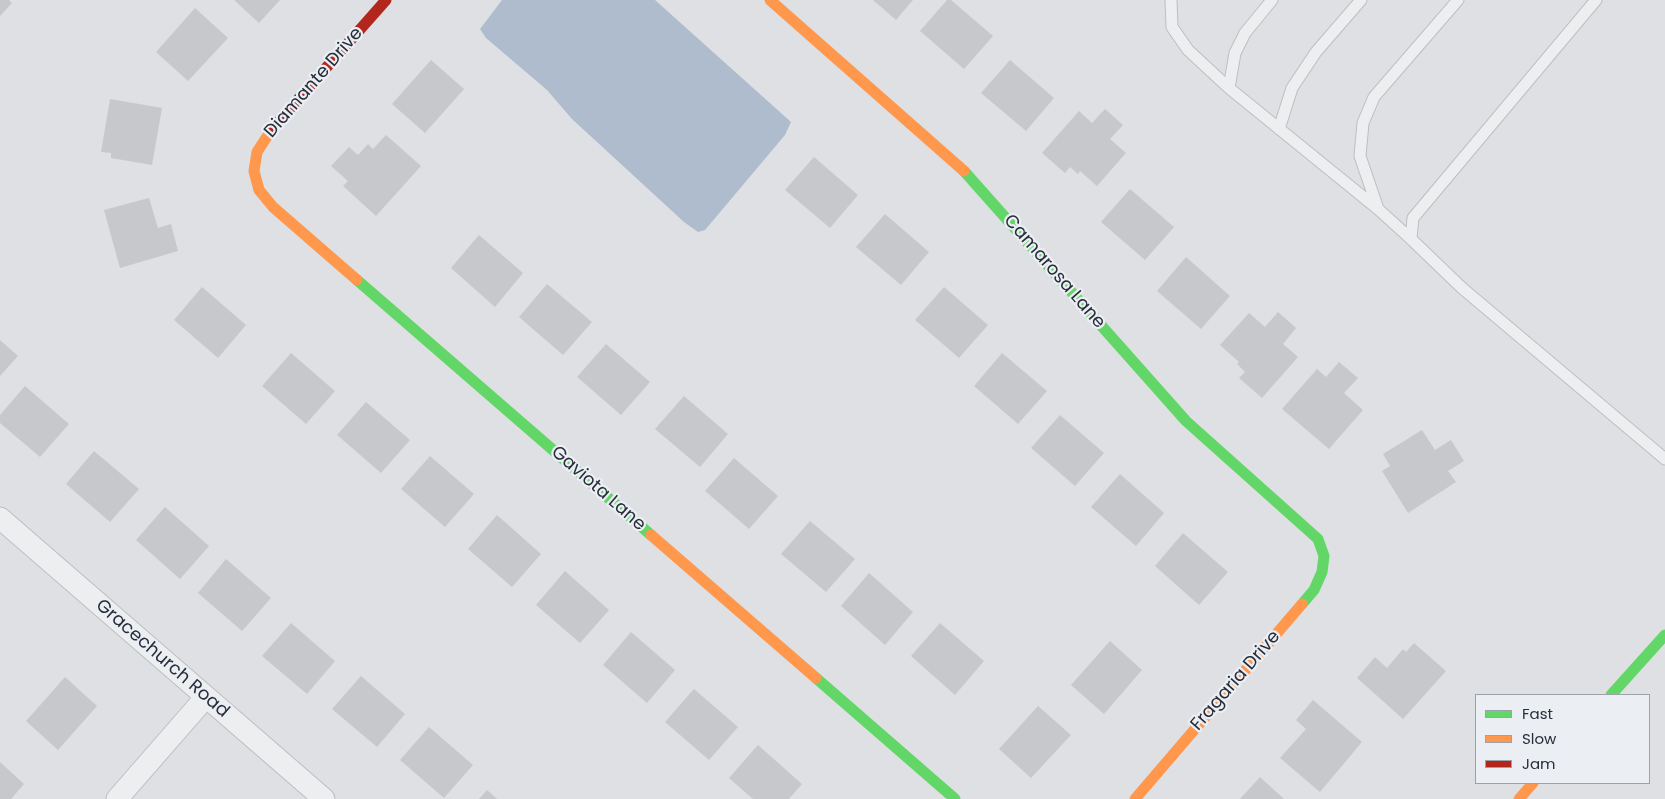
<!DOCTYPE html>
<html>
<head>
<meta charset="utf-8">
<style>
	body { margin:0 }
	#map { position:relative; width:1665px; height:799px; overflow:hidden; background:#dee0e3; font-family:Poppins,sans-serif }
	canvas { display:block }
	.legend { position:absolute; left:1475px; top:694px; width:175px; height:90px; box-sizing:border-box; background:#ebeef3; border:1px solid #9da1a9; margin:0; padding:6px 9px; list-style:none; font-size:15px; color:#272e3a }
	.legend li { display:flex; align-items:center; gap:10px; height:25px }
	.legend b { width:25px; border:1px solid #9da1a9 }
</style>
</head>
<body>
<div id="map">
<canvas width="1665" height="799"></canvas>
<ul class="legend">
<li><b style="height:6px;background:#63d668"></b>Fast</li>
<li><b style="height:6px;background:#ff974d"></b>Slow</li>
<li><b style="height:6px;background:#b3261e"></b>Jam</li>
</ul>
</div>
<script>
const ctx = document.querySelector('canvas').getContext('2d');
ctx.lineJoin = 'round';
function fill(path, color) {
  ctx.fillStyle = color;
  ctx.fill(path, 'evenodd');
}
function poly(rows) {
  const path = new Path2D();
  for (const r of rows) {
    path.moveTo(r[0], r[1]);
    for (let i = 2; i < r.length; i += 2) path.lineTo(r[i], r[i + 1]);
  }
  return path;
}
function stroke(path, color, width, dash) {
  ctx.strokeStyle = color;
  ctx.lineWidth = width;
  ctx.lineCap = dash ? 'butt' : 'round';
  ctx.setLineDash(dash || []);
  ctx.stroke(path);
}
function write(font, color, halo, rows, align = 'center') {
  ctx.font = font + ' Poppins,sans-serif';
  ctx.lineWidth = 4.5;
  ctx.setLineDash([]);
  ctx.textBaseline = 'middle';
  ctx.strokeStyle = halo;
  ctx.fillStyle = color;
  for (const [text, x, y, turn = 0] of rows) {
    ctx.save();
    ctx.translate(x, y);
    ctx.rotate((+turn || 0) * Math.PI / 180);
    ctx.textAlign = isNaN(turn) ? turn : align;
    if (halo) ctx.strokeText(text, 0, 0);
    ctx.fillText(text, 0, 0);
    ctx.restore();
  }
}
fill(poly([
	[502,0,655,0,791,122,785,135,705,230,698,232,684,222,572,119,547,90,486,38,480,29]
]), '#aebccd');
fill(poly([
	[0,0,9,0,12,3,0,16],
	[234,0,280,0,259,23],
	[873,0,913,0,896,20],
	[947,0,951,0,993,36,964,69,920,31],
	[195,8,228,38,188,81,156,52],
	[431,60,464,89,425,133,392,104],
	[1010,60,1054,98,1026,131,981,93],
	[110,99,162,108,152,165,111,158,111,153,101,152],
	[1105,109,1123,125,1110,139,1126,153,1097,186,1080,171,1078,174,1070,167,1065,173,1042,153,1079,111,1092,123],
	[386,135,421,166,376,216,343,186,348,181,331,166,349,147,358,155,368,144,373,149],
	[814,157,858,195,830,228,785,190],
	[1130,189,1174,227,1145,260,1101,222],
	[149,198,158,228,171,224,178,251,120,268,104,210],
	[885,214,929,252,901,285,856,247],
	[479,235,523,273,495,307,451,268],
	[1186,257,1230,296,1201,329,1157,291],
	[547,284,592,322,563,355,519,317],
	[202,287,246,325,218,358,174,320],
	[944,287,988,325,959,358,915,320],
	[1278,312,1296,328,1283,344,1298,357,1262,398,1239,378,1245,372,1237,364,1239,362,1220,345,1249,313,1265,327],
	[0,340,18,356,0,376],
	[606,344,650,382,621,415,577,377],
	[291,353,335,391,306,424,262,386],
	[1002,353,1047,391,1018,424,974,386],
	[1339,362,1358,378,1344,393,1363,410,1329,449,1282,409,1317,369,1326,377],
	[25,386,69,424,40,457,0,423,0,415],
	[684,396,728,434,700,467,655,429],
	[366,402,410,440,381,473,337,435],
	[1060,415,1104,453,1075,486,1031,448],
	[1422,430,1435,450,1451,440,1464,461,1448,471,1456,482,1408,513,1382,471,1390,466,1383,454],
	[94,451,139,489,110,522,66,484],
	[430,456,474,494,445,527,401,489],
	[734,458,778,496,749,529,705,491],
	[1120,474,1164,513,1136,546,1091,507],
	[165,507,209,546,180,579,136,540],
	[497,515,541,554,512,587,468,549],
	[810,521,855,559,826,592,781,554],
	[1183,533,1228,572,1199,605,1155,566],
	[226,559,271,598,242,631,198,593],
	[565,571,609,610,580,643,536,605],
	[869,573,913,612,885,645,841,606],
	[291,623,335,661,307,694,262,656],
	[940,623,984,661,955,695,911,656],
	[631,632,675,670,647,703,603,665],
	[1110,641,1142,670,1104,714,1071,685],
	[1414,643,1446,671,1403,719,1357,678,1375,657,1387,668,1403,649,1406,652],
	[361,676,405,714,377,747,332,709],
	[65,677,97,706,58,750,26,721],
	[694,689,738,727,709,760,665,722],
	[1313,700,1362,742,1320,792,1280,758,1306,729,1296,720],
	[1038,706,1071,735,1031,778,999,749],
	[429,727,473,765,444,798,400,760],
	[758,745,802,784,789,799,753,799,729,778],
	[0,762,24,784,11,799,0,799],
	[1260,777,1284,799,1240,799],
	[487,790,497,799,479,799]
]), '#c6c8cb');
const lane = poly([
	[1171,0,1172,27,1188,50,1229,88,1378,209],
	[1596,0,1413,218,1411,239,1462,288,1665,459],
	[1229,88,1235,53,1245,33,1272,0],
	[1279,129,1292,88,1316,52,1361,0],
	[1411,239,1378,209,1360,156,1363,123,1374,97,1458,0]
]);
const street = poly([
	[0,518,324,799],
	[117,799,206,697]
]);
stroke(lane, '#bcbec1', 13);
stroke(street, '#bcbec1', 23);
stroke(lane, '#edeef0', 11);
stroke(street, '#edeef0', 21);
stroke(poly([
	[964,171,1186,421,1318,539,1324,556,1322,572,1314,590,1302,604],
	[357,280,651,535],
	[816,678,955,799],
	[1611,695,1665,635]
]), '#63d668', 11);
stroke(poly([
	[770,0,964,171],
	[272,129,257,152,254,171,259,190,273,207,357,280],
	[651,535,816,678],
	[1135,799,1302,604],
	[1519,799,1533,783]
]), '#ff974d', 11);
stroke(poly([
	[272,129,386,0]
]), '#b3261e', 11);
write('18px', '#272e3a', '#ebeef3', [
	["Diamante Drive",314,83,-49],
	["Camarosa Lane",1054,272,49],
	["Gaviota Lane",598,489,41],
	["Gracechurch Road",162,659,41],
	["Fragaria Drive",1236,681,-49]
]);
</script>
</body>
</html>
